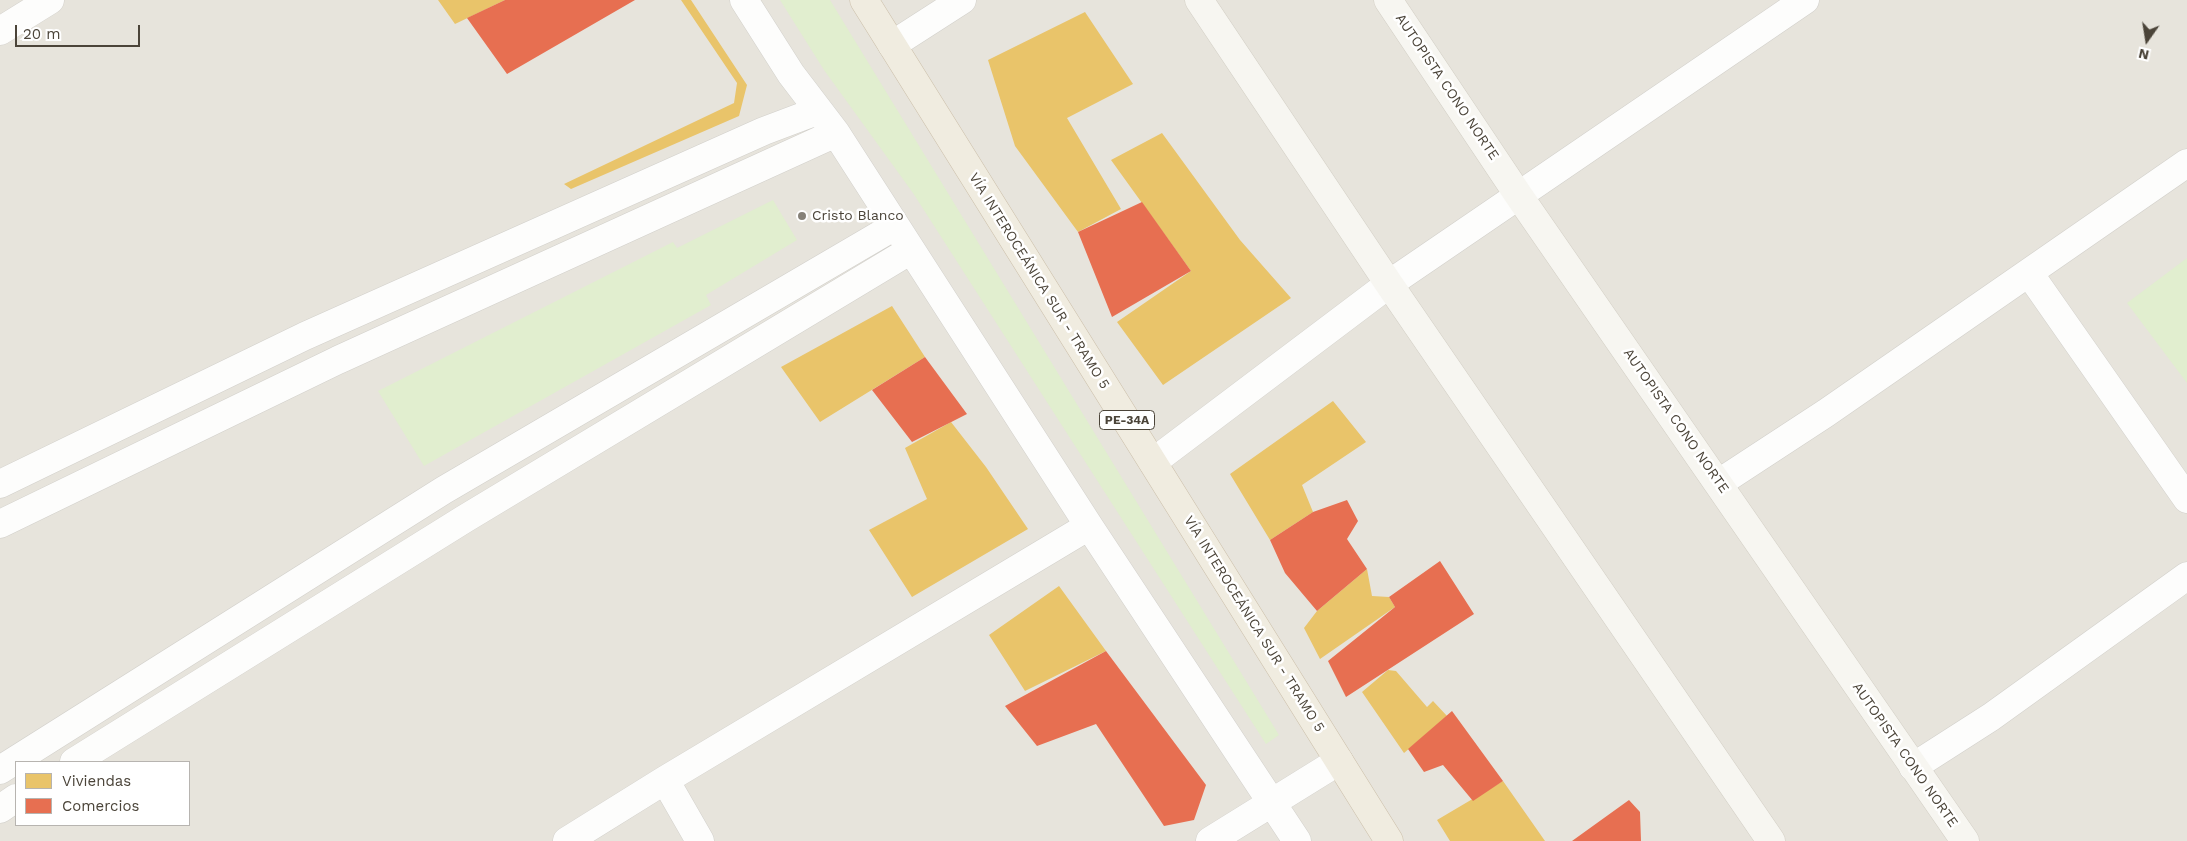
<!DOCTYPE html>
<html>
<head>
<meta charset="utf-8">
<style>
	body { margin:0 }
	#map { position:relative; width:2187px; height:841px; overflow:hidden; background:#f4f2ee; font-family:"Work Sans",sans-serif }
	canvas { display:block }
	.legend { position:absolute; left:15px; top:761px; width:175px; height:65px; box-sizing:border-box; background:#fff; border:1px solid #b7b4b0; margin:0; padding:6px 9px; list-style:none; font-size:15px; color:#4b4439 }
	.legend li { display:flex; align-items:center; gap:10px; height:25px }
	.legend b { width:25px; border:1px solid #b7b4b0 }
	.north { position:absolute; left:2122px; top:15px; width:50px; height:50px; -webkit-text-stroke:4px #fff; paint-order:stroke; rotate:193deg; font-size:14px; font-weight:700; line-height:20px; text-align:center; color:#4b4439 }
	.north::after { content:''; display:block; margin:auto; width:18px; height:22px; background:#4b4439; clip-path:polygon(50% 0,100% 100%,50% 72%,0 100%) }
	.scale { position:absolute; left:15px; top:25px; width:125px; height:22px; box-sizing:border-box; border:2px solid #4b4439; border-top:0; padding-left:6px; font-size:15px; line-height:18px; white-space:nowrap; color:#4b4439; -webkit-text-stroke:4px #fff; paint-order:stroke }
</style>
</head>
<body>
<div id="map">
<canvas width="2187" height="841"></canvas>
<ul class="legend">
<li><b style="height:14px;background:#e9c46a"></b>Viviendas</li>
<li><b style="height:14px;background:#e76f51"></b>Comercios</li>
</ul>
<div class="north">N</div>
<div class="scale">20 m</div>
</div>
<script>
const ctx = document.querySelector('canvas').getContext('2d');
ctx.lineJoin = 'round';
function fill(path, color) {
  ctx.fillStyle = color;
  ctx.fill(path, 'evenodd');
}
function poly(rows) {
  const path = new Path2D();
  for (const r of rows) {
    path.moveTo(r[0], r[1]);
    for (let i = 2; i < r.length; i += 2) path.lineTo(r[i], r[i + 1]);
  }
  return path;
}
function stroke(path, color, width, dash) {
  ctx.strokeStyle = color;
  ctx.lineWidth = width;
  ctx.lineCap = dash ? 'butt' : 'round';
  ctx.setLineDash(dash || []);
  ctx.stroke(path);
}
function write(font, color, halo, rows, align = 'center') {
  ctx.font = font + ' "Work Sans",sans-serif';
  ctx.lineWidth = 5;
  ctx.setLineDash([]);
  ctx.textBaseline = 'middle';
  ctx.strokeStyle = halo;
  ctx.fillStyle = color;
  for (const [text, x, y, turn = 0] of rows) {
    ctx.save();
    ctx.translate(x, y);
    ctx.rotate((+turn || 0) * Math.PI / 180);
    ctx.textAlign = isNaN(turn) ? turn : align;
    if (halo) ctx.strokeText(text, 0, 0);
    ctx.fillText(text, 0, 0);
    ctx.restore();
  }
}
fill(poly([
	[0,0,2187,0,2187,841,0,841],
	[16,762,189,762,189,825,16,825]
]), '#e7e4dc');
fill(poly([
	[780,0,830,0,1279,735,1266,744,913,193,824,70],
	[773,200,797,240,706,295,711,305,424,466,378,391,673,242,677,248],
	[2187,258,2187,383,2127,303]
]), '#e1eecf');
fill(poly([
	[438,0,505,0,455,24],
	[681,0,691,0,747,85,739,116,571,189,564,184,734,103,737,83],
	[1085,12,1133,84,1067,118,1121,209,1078,232,1015,146,988,60],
	[1162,133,1240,240,1291,298,1163,385,1117,322,1191,271,1111,160],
	[892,306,925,357,820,422,781,367],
	[1333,401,1366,442,1302,485,1313,512,1270,540,1230,474],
	[951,422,986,467,1028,529,912,597,869,530,927,499,905,448],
	[1367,569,1372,596,1389,597,1395,607,1320,659,1304,628,1317,611],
	[1059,586,1106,651,1025,691,989,635],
	[1388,670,1396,671,1427,707,1433,701,1447,716,1404,753,1362,692],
	[1503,781,1545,841,1450,841,1437,820]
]), '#e9c46a');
fill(poly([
	[505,0,635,0,507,74,467,18],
	[1142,202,1191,271,1112,317,1078,232],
	[925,357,967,414,912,442,872,390],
	[1347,500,1358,521,1347,539,1367,569,1317,611,1285,573,1270,540,1313,512],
	[1440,561,1474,614,1346,697,1328,661,1395,607,1389,597],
	[1106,651,1206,785,1194,820,1164,826,1096,724,1037,746,1005,706],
	[1452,711,1503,781,1473,801,1443,765,1424,772,1408,749],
	[1629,800,1640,812,1641,841,1572,841]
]), '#e76f51');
const minor = poly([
	[744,0,791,74,836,133,1089,526,1297,841],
	[0,31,50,0],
	[892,45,962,0],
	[2029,273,2187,499],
	[1153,462,1389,284,1805,0],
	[1719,483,1826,413,2187,163],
	[0,484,305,336,764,131,817,111],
	[0,524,338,360,836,133],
	[74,762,466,518,911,250],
	[1913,767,1991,717,2187,576],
	[0,770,444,490,895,226],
	[665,780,700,841],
	[0,809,16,798],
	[567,841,665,780,1089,526],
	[1210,841,1339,761]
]);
const secondary = poly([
	[1199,0,1389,284,1771,841],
	[1388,0,1519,196,1965,841]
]);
const trunk = poly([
	[864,0,1389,841]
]);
stroke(minor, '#d2d0cb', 29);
stroke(secondary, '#d3cfc5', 29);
stroke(trunk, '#ccbfa9', 29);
stroke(minor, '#fdfdfc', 28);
stroke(secondary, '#f7f6f1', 28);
stroke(trunk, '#f0ece0', 28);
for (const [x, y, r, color] of [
	[802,216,5,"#868178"]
]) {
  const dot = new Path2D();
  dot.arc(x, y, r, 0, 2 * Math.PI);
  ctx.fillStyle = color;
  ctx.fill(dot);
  stroke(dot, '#fff', 2);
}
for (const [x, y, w] of [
	[1127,420,55]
]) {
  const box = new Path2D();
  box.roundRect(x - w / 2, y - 9.5, w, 19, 4);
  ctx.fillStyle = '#fff';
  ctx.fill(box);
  stroke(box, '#4b4439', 1);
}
write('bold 12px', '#4b4439', null, [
	["PE-34A",1127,420]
]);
write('14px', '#4b4439', '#fff', [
	["AUTOPISTA CONO NORTE",1447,87,56],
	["VÍA INTEROCEÁNICA SUR - TRAMO 5",1039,281,58],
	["AUTOPISTA CONO NORTE",1676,421,55],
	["VÍA INTEROCEÁNICA SUR - TRAMO 5",1254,624,58],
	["AUTOPISTA CONO NORTE",1905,755,55]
]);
write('14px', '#4b4439', '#fff', [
	["Cristo Blanco",812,216]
], 'left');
</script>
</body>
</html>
